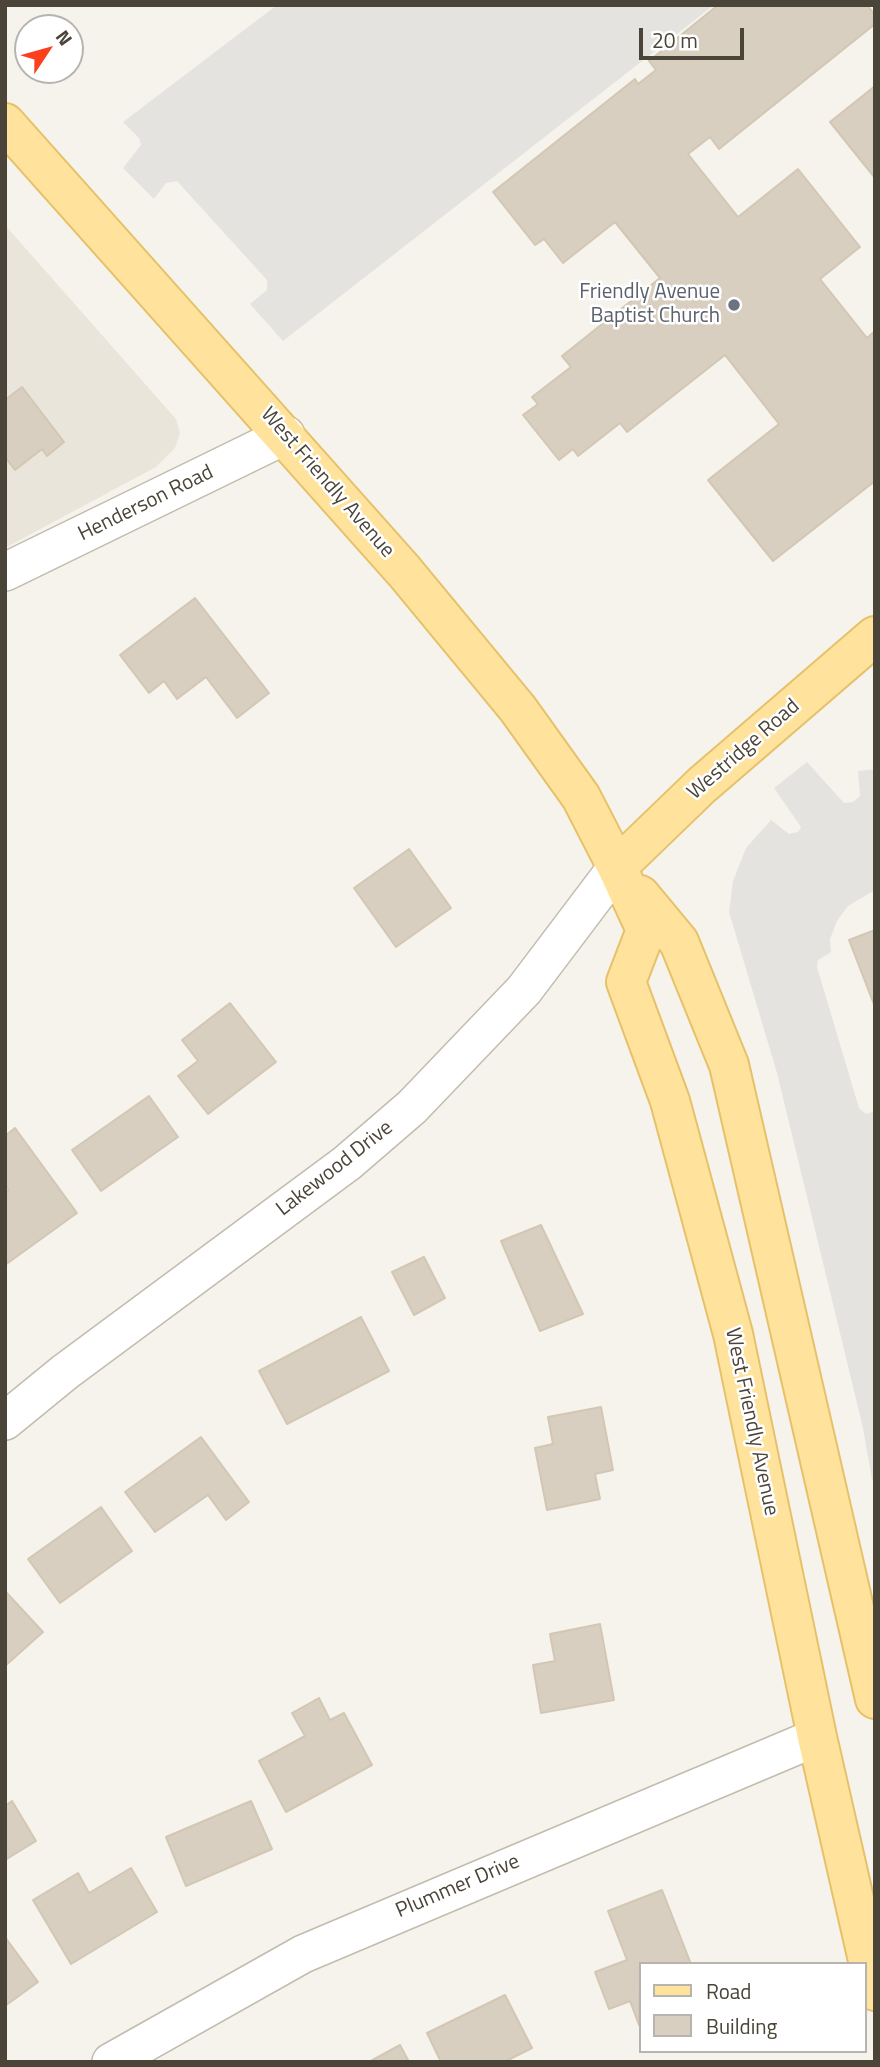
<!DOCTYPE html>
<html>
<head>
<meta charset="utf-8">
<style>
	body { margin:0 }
	#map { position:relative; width:880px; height:2067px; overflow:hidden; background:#f6f3ec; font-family:"Titillium Web",sans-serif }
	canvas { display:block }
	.frame { position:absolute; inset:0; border:7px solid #4b4439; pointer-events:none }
	.legend { position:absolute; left:639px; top:1962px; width:228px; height:91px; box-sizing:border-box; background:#fff; border:2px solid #b7b4b0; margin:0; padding:9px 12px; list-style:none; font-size:21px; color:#4b4439 }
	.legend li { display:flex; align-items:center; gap:14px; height:35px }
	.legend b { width:35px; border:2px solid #b7b4b0 }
	.north { position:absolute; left:14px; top:14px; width:70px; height:70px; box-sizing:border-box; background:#fff; border:2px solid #b7b4b0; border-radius:50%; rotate:54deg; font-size:19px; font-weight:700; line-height:28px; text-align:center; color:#4b4439 }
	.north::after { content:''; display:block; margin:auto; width:24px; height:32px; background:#fc3f1d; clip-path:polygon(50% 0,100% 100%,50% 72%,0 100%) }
	.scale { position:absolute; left:639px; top:28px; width:105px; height:32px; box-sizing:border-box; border:4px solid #4b4439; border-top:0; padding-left:9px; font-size:21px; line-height:24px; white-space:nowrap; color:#4b4439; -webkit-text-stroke:5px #fff; paint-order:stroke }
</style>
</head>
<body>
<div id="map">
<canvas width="880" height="2067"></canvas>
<div class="frame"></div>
<ul class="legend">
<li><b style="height:9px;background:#ffe39c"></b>Road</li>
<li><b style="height:19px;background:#d8cfc1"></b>Building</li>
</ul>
<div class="north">N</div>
<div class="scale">20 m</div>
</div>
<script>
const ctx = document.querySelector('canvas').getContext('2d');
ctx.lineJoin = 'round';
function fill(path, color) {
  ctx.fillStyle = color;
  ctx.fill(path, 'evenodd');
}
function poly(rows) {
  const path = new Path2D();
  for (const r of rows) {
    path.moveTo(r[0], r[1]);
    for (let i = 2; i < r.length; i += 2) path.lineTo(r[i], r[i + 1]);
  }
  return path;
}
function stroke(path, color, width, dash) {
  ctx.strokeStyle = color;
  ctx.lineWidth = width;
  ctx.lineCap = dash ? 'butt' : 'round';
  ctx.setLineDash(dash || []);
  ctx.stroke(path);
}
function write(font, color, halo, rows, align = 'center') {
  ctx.font = font + ' "Titillium Web",sans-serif';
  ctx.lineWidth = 5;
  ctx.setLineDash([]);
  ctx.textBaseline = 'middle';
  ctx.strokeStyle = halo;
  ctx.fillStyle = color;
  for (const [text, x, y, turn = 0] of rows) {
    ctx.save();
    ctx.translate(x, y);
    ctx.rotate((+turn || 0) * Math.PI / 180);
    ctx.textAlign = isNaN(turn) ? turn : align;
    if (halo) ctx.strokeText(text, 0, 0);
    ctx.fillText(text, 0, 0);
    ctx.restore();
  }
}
fill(poly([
	[5,225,176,419,180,433,175,448,156,467,5,548]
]), '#eae5da');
fill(poly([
	[277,5,714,5,283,341,250,304,267,290,267,280,177,181,166,183,154,199,123,168,141,145,139,138,123,122],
	[807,762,844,803,853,802,860,796,858,771,875,769,875,890,848,906,837,921,830,939,831,952,818,960,817,967,859,1108,866,1114,875,1111,875,1479,872,1480,863,1428,777,1073,729,912,733,881,746,848,771,820,789,834,798,832,801,827,774,788]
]), '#e5e3e0');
const building = poly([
	[718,5,867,5,875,15,875,24,719,149,710,137,688,154,738,217,798,169,860,247,820,279,867,338,875,331,875,481,773,561,708,480,779,424,725,355,627,432,620,423,578,456,573,449,559,460,523,415,538,404,532,397,571,367,562,356,660,278,615,222,563,263,544,239,535,245,493,192,635,79,638,84,656,70,649,61,718,5],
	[875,86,875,178,830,122,875,86],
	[22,387,64,442,47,456,42,449,15,470,5,457,5,400,22,387],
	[195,598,269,693,237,718,206,677,177,699,164,681,149,693,120,655,195,598],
	[409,849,451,908,396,947,354,888,409,849],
	[875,930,875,1007,849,940,875,930],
	[230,1003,276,1062,208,1114,178,1076,198,1061,182,1040,230,1003],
	[149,1096,178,1137,101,1191,72,1150,149,1096],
	[15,1128,77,1213,5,1265,5,1193,9,1190,5,1185,5,1136,15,1128],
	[541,1225,583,1314,540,1331,501,1241,541,1225],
	[424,1257,445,1298,414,1315,392,1272,424,1257],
	[361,1317,389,1371,287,1424,259,1371,361,1317],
	[601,1407,613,1470,595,1474,600,1499,547,1510,535,1448,553,1444,548,1417,601,1407],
	[201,1437,249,1502,226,1520,208,1495,155,1532,125,1492,201,1437],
	[101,1507,132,1551,60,1603,28,1559,101,1507],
	[5,1591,43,1632,5,1666,5,1591],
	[600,1624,614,1700,541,1713,533,1665,555,1661,550,1634,600,1624],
	[319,1698,330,1720,344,1713,372,1765,286,1812,259,1761,305,1736,292,1713,319,1698],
	[12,1801,36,1841,5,1860,5,1806,12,1801],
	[251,1801,272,1849,186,1886,166,1837,251,1801],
	[131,1868,157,1912,71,1964,33,1900,78,1873,89,1893,131,1868],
	[662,1890,691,1964,640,1964,639,2025,630,2001,609,2009,595,1972,627,1960,608,1911,662,1890],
	[5,1937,38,1982,5,2006,5,1937],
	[505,1995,532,2048,504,2062,441,2062,427,2033,505,1995],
	[400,2045,409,2062,369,2062,400,2045]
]);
fill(building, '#d8cfc1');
stroke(building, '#d3c7b4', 2);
const minor = poly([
	[5,572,286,435],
	[5,1421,65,1372,347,1163,412,1107,524,990,617,867],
	[111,2062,303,1954,817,1737]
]);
const major = poly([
	[5,123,404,571,518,709,581,797,617,867,646,930,626,982,670,1101,733,1334,817,1737,875,1991],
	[617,867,702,785,875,636],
	[640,895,679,942,729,1065,875,1699]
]);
stroke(minor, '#c2bbae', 40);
stroke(major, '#e6c16a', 42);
stroke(minor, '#fff', 37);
stroke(major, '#ffe39c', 38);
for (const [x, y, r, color] of [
	[734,305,7,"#6b7280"]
]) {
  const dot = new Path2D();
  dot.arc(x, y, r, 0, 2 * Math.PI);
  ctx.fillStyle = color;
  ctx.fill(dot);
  stroke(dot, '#fff', 2.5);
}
write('21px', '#5b616d', '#fff', [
	["Friendly Avenue",720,293],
	["Baptist Church",720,317]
], 'right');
write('21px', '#4b4439', '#fff', [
	["West Friendly Avenue",327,483,49],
	["Henderson Road",146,504,-26],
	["Westridge Road",744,750,-41],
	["Lakewood Drive",335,1169,-38],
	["West Friendly Avenue",751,1422,78],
	["Plummer Drive",458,1887,-23]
]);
</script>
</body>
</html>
